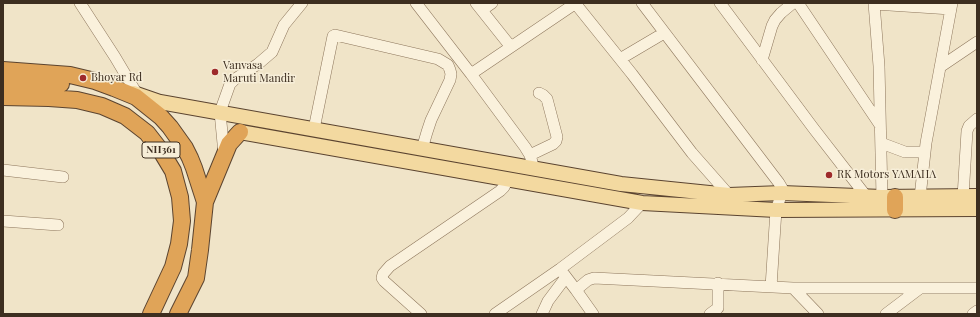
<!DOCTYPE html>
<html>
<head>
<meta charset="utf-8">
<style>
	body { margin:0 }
	#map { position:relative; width:980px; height:317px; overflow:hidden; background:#f0e4c8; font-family:"Playfair Display",serif }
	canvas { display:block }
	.frame { position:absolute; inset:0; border:4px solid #3d2e20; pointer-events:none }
</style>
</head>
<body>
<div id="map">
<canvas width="980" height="317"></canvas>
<div class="frame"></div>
</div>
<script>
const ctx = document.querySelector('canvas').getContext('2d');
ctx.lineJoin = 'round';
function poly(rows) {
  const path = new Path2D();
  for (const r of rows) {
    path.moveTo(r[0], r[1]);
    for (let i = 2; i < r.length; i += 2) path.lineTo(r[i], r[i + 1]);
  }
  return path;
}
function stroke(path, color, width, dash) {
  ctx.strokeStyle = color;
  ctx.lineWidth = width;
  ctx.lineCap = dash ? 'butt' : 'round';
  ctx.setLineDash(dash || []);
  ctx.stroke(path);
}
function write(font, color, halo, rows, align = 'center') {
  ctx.font = font + ' "Playfair Display",serif';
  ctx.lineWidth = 3;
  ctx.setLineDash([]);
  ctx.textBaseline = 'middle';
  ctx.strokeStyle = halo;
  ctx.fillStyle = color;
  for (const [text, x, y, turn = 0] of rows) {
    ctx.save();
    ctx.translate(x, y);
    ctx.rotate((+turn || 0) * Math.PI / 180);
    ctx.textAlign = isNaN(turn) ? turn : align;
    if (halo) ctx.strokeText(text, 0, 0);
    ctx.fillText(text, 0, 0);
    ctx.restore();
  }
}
const minor = poly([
	[80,3,115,57,137,94],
	[416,3,471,74,525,147,530,155,532,162,531,168],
	[476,3,511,47],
	[575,3,632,74,692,153,729,195],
	[642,3,779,183,782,188,782,193,776,210,771,287],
	[720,3,814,129,866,196],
	[798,3,880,125],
	[874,3,879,66,882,197],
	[874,4,951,9],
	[482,10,492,3],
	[620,59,664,33],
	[762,60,772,26,775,20,781,13,793,3],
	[940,67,977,42],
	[471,74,576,3],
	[314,129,333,36,335,35,438,59,448,65,450,70,451,74,450,80,431,120,427,132,422,149],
	[881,143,905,152,925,152],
	[224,154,220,112,230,84,235,79,258,64,272,52,284,25,302,3],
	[530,155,553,144,556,141,557,137,547,99,543,95,539,93],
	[3,170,63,177],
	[920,197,926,143,952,3],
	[963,197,967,131,969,126,977,119],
	[3,221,58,225],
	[560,269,576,290,588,280,594,278,793,288,977,288],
	[793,288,818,314],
	[576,290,593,314],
	[421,314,384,281,382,278,383,274,390,266,500,191,504,187,508,179],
	[495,314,560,269,628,218,642,203],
	[542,314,548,301,566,277],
	[710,314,718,308,718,283],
	[886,314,919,289],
	[973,314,977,311]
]);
const major = poly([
	[134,93,160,102,621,184,729,195,782,193,882,197,977,196],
	[240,132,642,203,776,210,977,209]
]);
const highway = poly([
	[3,70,70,75,95,81,114,88,136,97,161,117,170,127,185,148,190,158,194,168,205,202],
	[3,82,61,84],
	[3,97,49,98,77,100,102,106,125,116,147,133,161,151,173,171,180,197,182,221,179,244,173,267,151,314],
	[895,197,895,210],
	[178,314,196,278,200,250,205,202,229,144,240,132]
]);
stroke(minor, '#8d765c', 12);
stroke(major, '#5b4430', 16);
stroke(highway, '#5b4430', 18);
stroke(minor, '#faf1dc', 11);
stroke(major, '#f3d9a0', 14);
stroke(highway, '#e0a458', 16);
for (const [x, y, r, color] of [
	[215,72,4,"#9e2a2b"],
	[83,78,4,"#9e2a2b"],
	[829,175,4,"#9e2a2b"]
]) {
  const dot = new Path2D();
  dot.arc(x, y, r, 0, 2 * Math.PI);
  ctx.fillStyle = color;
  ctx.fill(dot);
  stroke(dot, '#f7eed8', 1.5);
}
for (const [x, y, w] of [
	[161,150,38]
]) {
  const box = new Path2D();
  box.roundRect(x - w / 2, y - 8, w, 16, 3);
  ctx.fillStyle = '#f7eed8';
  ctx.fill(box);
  stroke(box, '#3d2e20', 1);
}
write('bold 10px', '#3d2e20', null, [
	["NH361",161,150]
]);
write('11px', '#3d2e20', '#f7eed8', [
	["Vanvasa",223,66],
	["Maruti Mandir",223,79],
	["Bhoyar Rd",91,78],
	["RK Motors YAMAHA",837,175]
], 'left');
</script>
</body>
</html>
